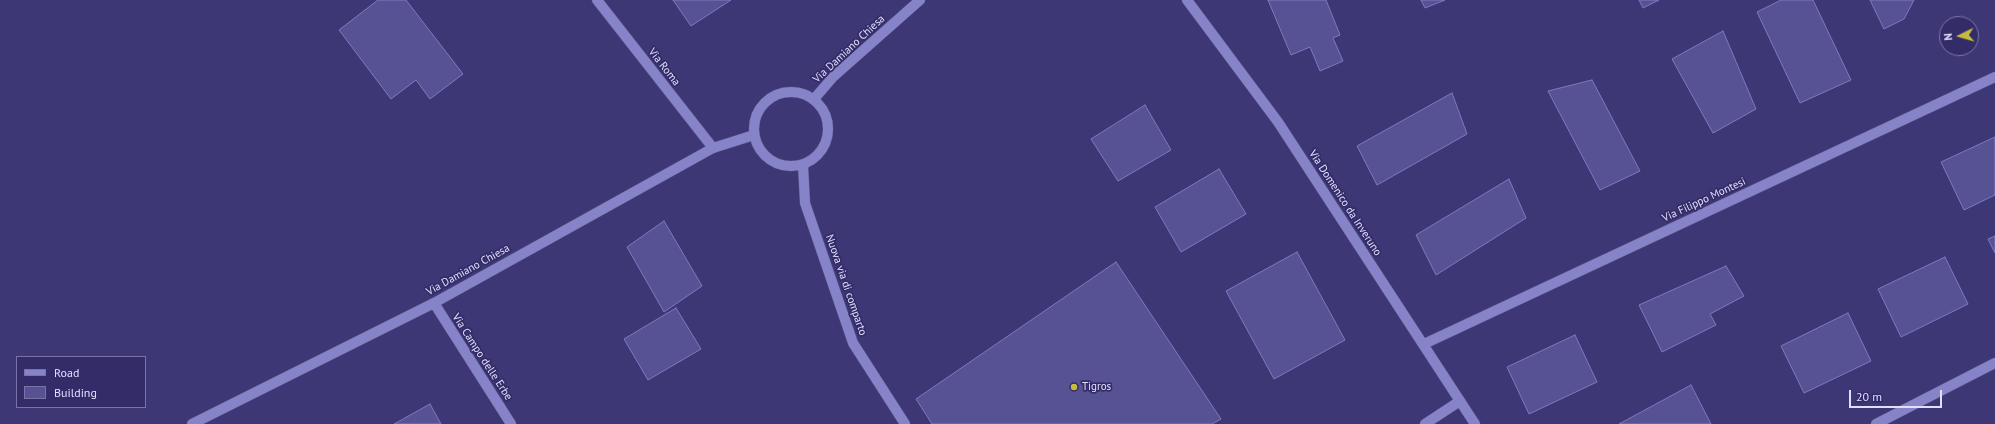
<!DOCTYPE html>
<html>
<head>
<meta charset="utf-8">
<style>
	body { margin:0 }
	#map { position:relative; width:1995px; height:424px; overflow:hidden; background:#3e3775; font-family:"PT Sans",sans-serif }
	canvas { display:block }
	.legend { position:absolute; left:16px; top:356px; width:130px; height:52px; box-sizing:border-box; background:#342c69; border:1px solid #7974a5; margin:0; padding:5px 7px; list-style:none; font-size:12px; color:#e0e0fe }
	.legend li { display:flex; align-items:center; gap:8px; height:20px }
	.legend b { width:20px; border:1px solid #7974a5 }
	.north { position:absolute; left:1939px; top:16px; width:40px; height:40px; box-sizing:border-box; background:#342c69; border:1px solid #7974a5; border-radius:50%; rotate:265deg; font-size:11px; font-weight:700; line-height:16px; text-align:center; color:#e0e0fe }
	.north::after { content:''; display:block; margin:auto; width:14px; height:18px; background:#c5bc3d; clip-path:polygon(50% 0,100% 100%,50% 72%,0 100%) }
	.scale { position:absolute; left:1849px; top:390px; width:93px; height:18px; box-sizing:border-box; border:2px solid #e0e0fe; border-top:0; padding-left:5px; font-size:12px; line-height:14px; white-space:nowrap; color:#e0e0fe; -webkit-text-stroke:3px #342c69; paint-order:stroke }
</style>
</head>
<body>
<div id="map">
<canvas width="1995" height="424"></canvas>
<ul class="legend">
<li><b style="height:5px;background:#8683c8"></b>Road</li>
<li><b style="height:11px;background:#575293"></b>Building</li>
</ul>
<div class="north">N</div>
<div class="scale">20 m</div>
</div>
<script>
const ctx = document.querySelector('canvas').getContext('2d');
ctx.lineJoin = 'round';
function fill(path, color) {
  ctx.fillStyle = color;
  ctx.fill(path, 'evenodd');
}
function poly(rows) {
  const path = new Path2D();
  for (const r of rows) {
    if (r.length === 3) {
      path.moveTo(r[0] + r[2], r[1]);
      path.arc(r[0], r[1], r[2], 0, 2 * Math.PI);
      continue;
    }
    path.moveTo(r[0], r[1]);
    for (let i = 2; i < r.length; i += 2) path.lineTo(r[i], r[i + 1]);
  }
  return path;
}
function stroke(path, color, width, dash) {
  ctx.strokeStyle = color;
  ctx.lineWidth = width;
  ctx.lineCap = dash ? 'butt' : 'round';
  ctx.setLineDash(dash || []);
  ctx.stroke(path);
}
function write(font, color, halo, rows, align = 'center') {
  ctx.font = font + ' "PT Sans",sans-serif';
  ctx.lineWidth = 3.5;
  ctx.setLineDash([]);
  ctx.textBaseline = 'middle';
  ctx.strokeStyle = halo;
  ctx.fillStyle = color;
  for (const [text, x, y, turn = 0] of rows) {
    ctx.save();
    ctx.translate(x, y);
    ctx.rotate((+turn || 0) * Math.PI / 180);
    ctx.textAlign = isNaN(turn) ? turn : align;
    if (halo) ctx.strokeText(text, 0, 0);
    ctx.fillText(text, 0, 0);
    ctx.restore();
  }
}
const building = poly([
	[378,0,406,0,463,74,430,99,416,80,391,99,339,30,378,0],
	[673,0,731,0,691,26,673,0],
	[1268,0,1326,0,1340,35,1333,38,1343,61,1320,71,1310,47,1291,55,1268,0],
	[1421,0,1445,0,1425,8,1421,0],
	[1639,0,1659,0,1643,8,1639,0],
	[1781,0,1813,0,1851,80,1800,103,1757,12,1781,0],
	[1870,0,1914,0,1904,19,1884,29,1870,0],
	[1723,31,1756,109,1713,133,1672,59,1723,31],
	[1592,80,1640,171,1600,190,1548,91,1592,80],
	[1452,93,1467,134,1377,185,1357,146,1452,93],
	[1145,105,1171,150,1118,181,1091,139,1145,105],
	[1995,137,1995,195,1964,210,1941,162,1995,137],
	[1219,169,1246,214,1181,252,1155,207,1219,169],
	[1509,179,1526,218,1436,275,1416,235,1509,179],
	[664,221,702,286,664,312,627,247,664,221],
	[1995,236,1995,253,1988,239,1995,236],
	[1297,252,1345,340,1274,379,1226,291,1297,252],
	[1945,257,1968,304,1901,337,1878,289,1945,257],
	[1116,262,1221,419,1212,424,932,424,916,399,1116,262],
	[1726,266,1744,296,1710,314,1716,325,1662,352,1639,305,1726,266],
	[676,308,701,349,648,380,624,339,676,308],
	[1848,313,1871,361,1804,393,1781,346,1848,313],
	[1575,335,1597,382,1529,414,1507,367,1575,335],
	[1691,385,1711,424,1619,424,1691,385],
	[430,404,441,424,394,424,430,404]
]);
fill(building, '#575293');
stroke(building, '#7e7abf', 1);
const service = poly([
	[803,165,805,203,853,343,905,424],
	[1425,424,1460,401]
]);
const minor = poly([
	[597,0,713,148],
	[1187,0,1278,122,1475,424],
	[434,303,511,424],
	[1424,344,1995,77],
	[1876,424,1995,363]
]);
const tertiary = poly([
	[791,129,37],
	[814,99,833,77,920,0],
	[192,424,434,303,713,148,754,135]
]);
stroke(service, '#564f82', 11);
stroke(minor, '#564f82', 11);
stroke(tertiary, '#564f82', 11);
stroke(service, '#8683c8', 10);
stroke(minor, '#8683c8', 10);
stroke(tertiary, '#8683c8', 10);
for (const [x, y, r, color] of [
	[1074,387,4,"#c5bc3d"]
]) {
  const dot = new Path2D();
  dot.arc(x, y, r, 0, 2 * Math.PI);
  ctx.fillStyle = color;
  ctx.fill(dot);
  stroke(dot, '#342c69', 1.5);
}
write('11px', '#e0e0fe', '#342c69', [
	["Via Damiano Chiesa",849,49,-43],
	["Via Roma",664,67,52],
	["Via Filippo Montesi",1704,200,-25],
	["Via Domenico da Inveruno",1345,203,57],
	["Via Damiano Chiesa",468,270,-29],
	["Nuova via di comparto",846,285,71],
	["Via Campo delle Erbe",482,357,57]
]);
write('11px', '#e0e0fe', '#342c69', [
	["Tigros",1082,387]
], 'left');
</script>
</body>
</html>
